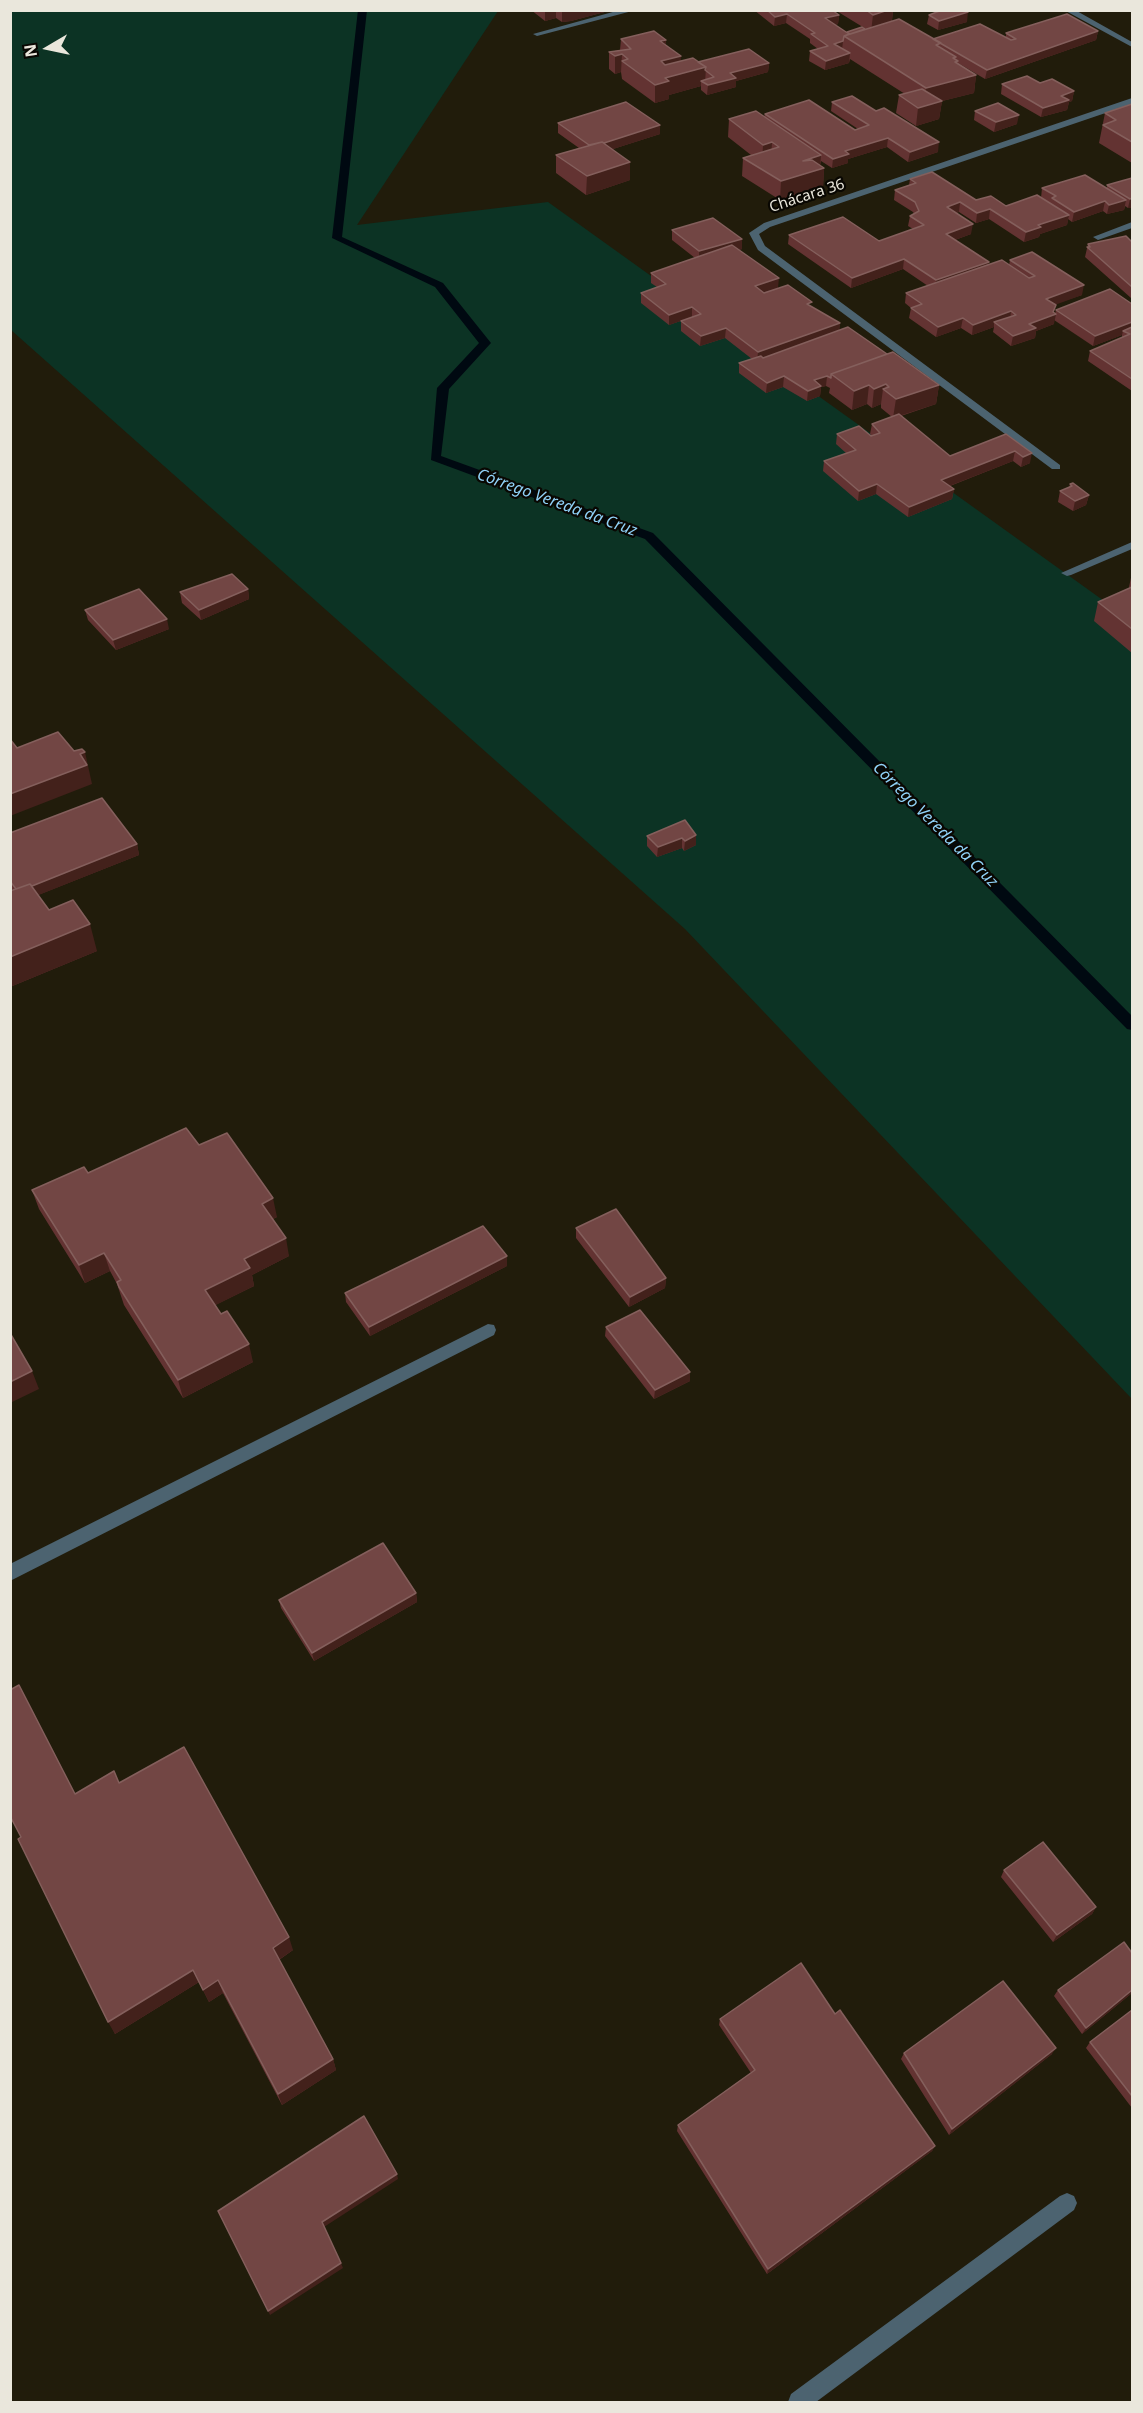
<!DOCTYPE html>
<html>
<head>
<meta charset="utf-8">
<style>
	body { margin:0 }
	#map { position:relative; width:1143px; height:2413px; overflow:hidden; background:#211c0b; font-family:"Noto Sans",sans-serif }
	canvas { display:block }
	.frame { position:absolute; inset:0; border:12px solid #eae7dc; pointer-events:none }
	.north { position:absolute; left:18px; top:18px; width:60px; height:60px; -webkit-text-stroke:4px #090702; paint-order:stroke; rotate:261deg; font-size:16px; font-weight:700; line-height:24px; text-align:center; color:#eae7dc }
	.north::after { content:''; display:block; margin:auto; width:21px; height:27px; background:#eae7dc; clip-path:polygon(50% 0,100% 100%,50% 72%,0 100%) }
</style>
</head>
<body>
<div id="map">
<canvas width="1143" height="2413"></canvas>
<div class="frame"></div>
<div class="north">N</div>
</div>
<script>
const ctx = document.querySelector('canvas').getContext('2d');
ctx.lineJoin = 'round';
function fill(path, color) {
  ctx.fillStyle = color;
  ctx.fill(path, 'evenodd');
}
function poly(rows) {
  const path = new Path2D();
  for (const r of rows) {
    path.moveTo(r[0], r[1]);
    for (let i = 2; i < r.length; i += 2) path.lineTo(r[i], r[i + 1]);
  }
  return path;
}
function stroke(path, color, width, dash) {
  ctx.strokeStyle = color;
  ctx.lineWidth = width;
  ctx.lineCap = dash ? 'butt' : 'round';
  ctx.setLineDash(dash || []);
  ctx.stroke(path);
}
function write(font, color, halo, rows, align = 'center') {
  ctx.font = font + ' "Noto Sans",sans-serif';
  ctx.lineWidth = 4.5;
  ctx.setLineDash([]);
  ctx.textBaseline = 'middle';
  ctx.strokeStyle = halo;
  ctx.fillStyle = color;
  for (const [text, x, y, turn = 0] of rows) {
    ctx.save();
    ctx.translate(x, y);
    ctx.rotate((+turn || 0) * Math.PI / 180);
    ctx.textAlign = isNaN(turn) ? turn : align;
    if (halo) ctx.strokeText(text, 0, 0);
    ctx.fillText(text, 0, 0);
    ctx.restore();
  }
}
fill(poly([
	[11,11,498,11,357,225,548,202,1132,621,1132,1399,685,929,11,330]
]), '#0c3324');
fill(poly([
	[358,10,367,10,342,237,443,283,491,343,449,389,441,456,653,533,1132,1016,1132,1030,1127,1029,645,539,431,460,437,388,479,343,435,287,332,238,358,10]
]), '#000911');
fill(poly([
	[620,10,636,10,537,36,533,34,620,10],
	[1064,10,1075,10,1132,42,1132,47,1064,10],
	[1132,98,1132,104,770,227,759,234,765,246,1060,465,1060,469,1052,469,758,250,749,233,764,223,1132,98],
	[1132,222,1132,228,1098,240,1093,237,1132,222],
	[1132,542,1132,549,1071,575,1067,576,1061,573,1132,542],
	[488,1324,494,1325,496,1330,494,1335,10,1581,10,1564,488,1324],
	[1067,2193,1074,2196,1077,2203,1074,2210,816,2402,788,2402,791,2394,1060,2196,1067,2193]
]), '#4c6370');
fill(poly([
	[531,10,612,10,571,21,562,22,556,18,545,21],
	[754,10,832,10,839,15,838,24,835,25,847,33,847,32,866,29,835,10,893,10,892,21,933,39,1006,37,1006,33,1098,31,1096,40,985,79,958,63,976,75,974,93,942,101,939,119,916,126,896,113,899,95,905,94,850,59,849,63,825,70,809,61,810,51,818,49,810,43,810,39,786,23,774,26],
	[929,15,967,22,938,30,927,24],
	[621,39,666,46,681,61,769,63,768,72,736,81,736,87,707,95,701,90,701,86,669,95,669,99,655,103,622,79,621,72,615,74,609,69,609,52,620,50],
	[1040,83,1074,91,1072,101,1069,102,1067,110,1041,117,1001,94,1002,84],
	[832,102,938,152,908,162,887,147,848,159,848,163,832,168,821,161,820,165,824,168,823,187,780,200,742,176,743,158,751,155,728,137,729,119,764,117,765,114,855,130,858,129,831,111],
	[1132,104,1132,163,1099,143,1105,113],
	[975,111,1017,124,994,132,974,120],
	[558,123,660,125,660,134,613,149,630,180,586,195,556,173,556,155,579,148,558,133],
	[1132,178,1132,208,1128,208,1125,206,1124,210,1107,214,1103,211,1072,222,1068,219,1067,225,1040,234,1039,237,1024,242,989,219,976,223,959,212,956,213,971,234,955,240,989,262,988,264,1009,265,1010,260,1082,295,1055,304,1054,312,1055,314,1056,310,1132,304,1132,391,1088,361,1090,351,1122,338,1122,335,1093,346,1054,320,1054,324,1036,331,1035,338,1011,346,993,332,994,327,972,335,961,328,936,337,909,318,911,308,905,303,906,293,928,286,903,269,851,288,788,244,789,235,879,241,913,229,908,226,910,216,914,214,913,212,894,200,895,190,909,185,910,179,976,200,1006,206,1041,198,1042,188,1107,188,1107,185],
	[672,230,742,239,742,249,739,250,778,288,764,293,812,307,840,323,839,330,887,354,939,385,936,404,901,416,950,456,1006,434,1030,463,1021,467,1013,461,950,486,954,489,952,499,908,517,876,494,858,501,823,471,824,461,846,453,836,444,837,434,871,436,872,436,870,434,872,424,892,417,881,408,881,404,872,408,867,404,852,410,829,393,830,388,826,386,821,387,820,396,807,401,783,387,766,393,739,373,739,363,752,359,725,338,700,346,681,331,681,321,692,317,669,325,641,303,641,293,657,287,651,283,651,273,695,258,672,240],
	[1132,242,1132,298,1131,298,1085,257,1088,244],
	[1070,484,1089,495,1086,505,1073,511,1058,502,1060,491,1069,488],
	[1132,573,1132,653,1094,621,1098,602,1130,588,1129,587],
	[248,589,249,599,201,620,182,603,180,592],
	[85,610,169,629,116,650,88,620],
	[685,820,696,845,684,851,682,848,657,857,647,846,647,836],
	[10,833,137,844,139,855,38,895,49,910,97,951,10,987,10,891,13,890,10,887],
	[199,1145,277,1217,273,1219,289,1256,252,1275,254,1286,215,1305,253,1362,183,1398,124,1305,117,1284,110,1271,85,1283,39,1209,32,1190,88,1173],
	[576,1228,666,1278,665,1288,629,1307,576,1238],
	[507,1266,370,1336,346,1302,345,1293],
	[606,1327,690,1381,654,1399,605,1336],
	[416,1593,417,1602,314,1661,281,1608,279,1600],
	[119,1783,293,1950,279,1960,333,2059,336,2070,282,2105,223,1993,209,2002,199,1982,115,2034,21,1837,75,1794],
	[1004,1870,1096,1907,1092,1914,1053,1942,1001,1877],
	[1132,1953,1132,1993,1082,2034,1054,1996,1058,1990],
	[1132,2010,1132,2108,1086,2048,1090,2042],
	[835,2014,935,2146,932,2151,767,2274,677,2131,678,2125,751,2073,719,2025,720,2019],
	[904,2053,1052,2054,949,2135,901,2059]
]), '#633332');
fill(poly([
	[545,10,556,10,556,18,545,21],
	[562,10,612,10,571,21,562,22],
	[888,10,893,10,891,27,871,32,873,15],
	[968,12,967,22,938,30,939,21],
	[787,14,786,23,774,26,775,17],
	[839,15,838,24,824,28,825,18],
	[1098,31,1096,40,985,79,987,70],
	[666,40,666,57,660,41],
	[843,41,842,50,834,44],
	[850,53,849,63,825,70,826,61],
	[622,54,621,72,615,74,615,56],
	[681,56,680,74,706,67,705,83,701,81,701,86,669,95,669,99,655,103,655,85,661,61],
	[769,63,768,72,736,81,736,87,707,95,708,85,730,73],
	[976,75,974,93,942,101,939,119,916,126,918,108,923,106,926,88],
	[1074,91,1072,101,1069,102,1067,110,1041,117,1043,108,1061,96],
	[1019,115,1017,124,994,132,996,122],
	[660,125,660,134,591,156,591,147],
	[888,138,887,147,848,159,848,163,832,168,833,159,845,151],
	[772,142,771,161,762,164,763,145],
	[939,142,938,152,908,162,910,152],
	[821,155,820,170,824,168,823,187,780,200,781,181,803,161],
	[630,162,630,180,586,195,587,176],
	[1132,198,1132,208,1128,208,1130,199],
	[1126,200,1124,210,1107,214,1109,205],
	[1105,201,1103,211,1072,222,1074,212],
	[960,202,959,212,945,217,947,207],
	[990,209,989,219,976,223,977,213],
	[1069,215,1067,225,1040,234,1039,237,1024,242,1026,232,1038,225],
	[973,224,971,234,944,244,946,234],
	[742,239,742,249,699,261,699,251],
	[904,259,903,269,851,288,852,278],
	[989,262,987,272,935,290,936,280],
	[779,278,778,288,754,296,755,286],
	[1084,285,1082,295,1044,309,1046,299],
	[1056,305,1053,315,1056,314,1054,324,1036,331,1035,338,1011,346,1013,336],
	[692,307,692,317,669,325,669,315],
	[1011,311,1010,321,994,322,994,327,972,335,973,325],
	[963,318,961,328,936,337,938,327],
	[1132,322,1132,331,1123,331,1122,335,1093,346,1095,336],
	[840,323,839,333,757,362,758,352],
	[726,328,725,338,700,346,701,336],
	[784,376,783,387,766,393,767,383],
	[827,376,826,386,821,387,820,396,807,401,808,391,814,380],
	[886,384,885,390,883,389,881,404,872,408,874,389],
	[869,385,867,404,852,410,854,391],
	[939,385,936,404,893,418,896,399],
	[1015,451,1013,461,939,490,941,480],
	[1032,453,1030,463,1021,467,1023,457],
	[877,484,876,494,858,501,859,491],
	[954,489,952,499,908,517,909,507],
	[1089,495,1086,505,1073,511,1075,501],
	[248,589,249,599,201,620,199,610],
	[167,619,169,629,116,650,113,640],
	[85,752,92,784,10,816,10,794,80,754],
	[696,835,696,845,684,851,685,841],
	[682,838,682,848,657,857,658,847],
	[137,844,139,855,21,902,18,892],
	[90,924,97,951,10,987,10,957],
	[273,1198,277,1217,266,1222,262,1204],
	[286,1238,289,1256,252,1275,254,1286,210,1308,205,1290,244,1259],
	[104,1253,110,1271,85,1283,79,1265],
	[507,1256,507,1266,370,1336,369,1327],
	[666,1278,665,1288,629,1307,630,1297],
	[249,1344,253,1362,183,1398,178,1380],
	[32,1371,39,1389,10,1403,10,1382],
	[690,1372,690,1381,654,1399,655,1390],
	[416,1593,417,1602,314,1661,312,1653],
	[1096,1907,1092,1914,1053,1942,1057,1935],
	[289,1937,293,1950,277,1961,273,1948],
	[193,1970,199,1982,115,2034,108,2022],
	[218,1980,223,1993,209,2002,203,1990],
	[1132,1990,1132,1993,1082,2034,1086,2028],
	[1056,2048,1052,2054,949,2135,952,2129],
	[333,2059,336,2070,282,2105,278,2094],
	[935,2146,932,2151,767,2274,768,2269],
	[397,2174,398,2179,324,2227,322,2222],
	[341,2263,343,2268,270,2315,268,2311]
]), '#43211b');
const building = poly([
	[767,10,832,10,839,15,825,18,849,34,844,36,843,41,834,44,850,53,826,61,810,51,828,46,811,34,815,33,787,14,775,17,767,10],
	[866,10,888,10,873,15,866,10],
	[942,10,965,10,968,12,939,21,929,15,942,10],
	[1067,14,1098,31,987,70,933,39,980,24,1011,40,1016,39,1006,33,1067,14],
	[899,19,941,43,936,45,956,57,953,58,958,61,955,62,976,75,926,88,844,36,899,19],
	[862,27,865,29,850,34,847,32,862,27],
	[654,31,666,40,660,41,681,56,661,61,665,65,693,58,706,67,665,78,669,81,655,85,622,61,628,59,622,54,615,56,609,52,631,49,621,39,654,31],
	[749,49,769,63,730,73,736,78,708,85,701,81,714,77,705,70,706,67,698,62,749,49],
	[1027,76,1040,83,1052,79,1074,91,1061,96,1069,100,1043,108,1002,84,1027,76],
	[922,89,942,101,918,108,899,95,922,89],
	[852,96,876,111,884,108,939,142,910,152,888,138,845,151,849,154,833,159,765,114,809,100,855,130,869,125,832,102,852,96],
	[626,102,660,125,604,143,602,142,589,145,558,123,626,102],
	[998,103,1019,115,996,122,975,111,998,103],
	[1132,104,1132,142,1103,125,1116,120,1105,113,1132,104],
	[756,111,821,155,803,161,812,160,824,168,781,181,743,158,779,147,772,142,763,145,729,119,756,111],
	[602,142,630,162,587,176,556,155,602,142],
	[932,172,976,200,991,196,1006,206,1037,195,1069,215,1038,225,1041,227,1026,232,990,209,977,213,960,202,947,207,973,224,946,234,989,262,936,280,904,259,852,278,789,235,843,217,879,241,924,225,910,216,919,211,915,202,895,190,916,183,910,179,932,172],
	[1085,175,1126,200,1109,205,1105,201,1074,212,1052,198,1056,196,1042,188,1085,175],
	[1132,178,1132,198,1130,199,1107,185,1132,178],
	[713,218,742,239,699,251,672,230,713,218],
	[1126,236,1132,242,1132,287,1087,247,1090,247,1088,244,1126,236],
	[732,245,779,278,755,286,764,293,788,285,812,302,807,304,840,323,758,352,726,328,701,336,681,321,701,314,692,307,669,315,641,293,666,284,651,273,732,245],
	[1032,252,1084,285,1046,299,1056,305,1053,312,1056,314,1029,324,1036,328,1013,336,994,322,1016,315,1011,311,973,325,963,318,938,327,911,308,922,304,906,293,1002,260,1029,278,1035,276,1010,260,1032,252],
	[1110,289,1132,304,1132,322,1095,336,1056,310,1110,289],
	[848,327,887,354,831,374,831,378,827,376,814,380,821,386,808,391,784,376,767,383,739,363,761,356,763,358,848,327],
	[1132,327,1132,379,1090,351,1130,334,1123,331,1132,327],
	[893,352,939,385,896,399,883,389,889,387,886,384,874,389,869,385,854,391,831,374,893,352],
	[899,414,950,456,1006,434,1032,453,1023,457,1015,451,941,480,954,489,909,507,877,484,859,491,824,461,856,450,837,434,859,426,871,436,880,433,872,424,899,414],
	[1073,483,1089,495,1075,501,1060,491,1072,486,1070,484,1073,483],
	[232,574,248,589,199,610,180,592,232,574],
	[1132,587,1132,629,1098,602,1132,587],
	[139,589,167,619,113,640,85,610,139,589],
	[58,732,74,751,82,749,85,752,80,754,87,765,10,794,10,739,17,748,58,732],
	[102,798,137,844,32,886,30,884,16,889,10,881,10,833,102,798],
	[685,820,696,835,685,841,682,838,658,847,647,836,685,820],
	[30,884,49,910,73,900,90,924,10,957,10,891,30,884],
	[186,1128,199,1145,227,1133,273,1198,262,1204,286,1238,244,1259,250,1268,205,1290,221,1314,227,1311,249,1344,178,1380,119,1287,117,1282,121,1280,104,1253,79,1265,32,1190,84,1167,88,1173,186,1128],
	[616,1209,666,1278,630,1297,576,1228,616,1209],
	[483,1226,507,1256,369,1327,345,1293,483,1226],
	[640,1310,690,1372,655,1390,606,1327,640,1310],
	[10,1333,32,1371,10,1382,10,1333],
	[383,1543,416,1593,312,1653,279,1600,383,1543],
	[19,1685,75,1794,114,1771,119,1783,184,1747,289,1937,273,1948,333,2059,278,2094,218,1980,203,1990,193,1970,108,2022,18,1839,21,1837,10,1816,10,1690,19,1685],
	[1043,1842,1096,1907,1057,1935,1004,1870,1043,1842],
	[1124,1942,1132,1953,1132,1990,1086,2028,1058,1990,1124,1942],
	[801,1963,835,2014,840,2010,842,2013,935,2146,768,2269,678,2125,755,2070,720,2019,801,1963],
	[1003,1981,1056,2048,952,2129,904,2053,1003,1981],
	[1132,2010,1132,2096,1090,2042,1132,2010],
	[364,2116,397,2174,322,2222,341,2263,268,2311,218,2211,364,2116]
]);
fill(building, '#724644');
stroke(building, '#845f5c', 1.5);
write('15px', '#eae7dc', '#090702', [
	["Chácara 36",807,196,-18]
]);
write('italic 16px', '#90d2f8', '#090702', [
	["Córrego Vereda da Cruz",557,503,20],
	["Córrego Vereda da Cruz",935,825,45]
]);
</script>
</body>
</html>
